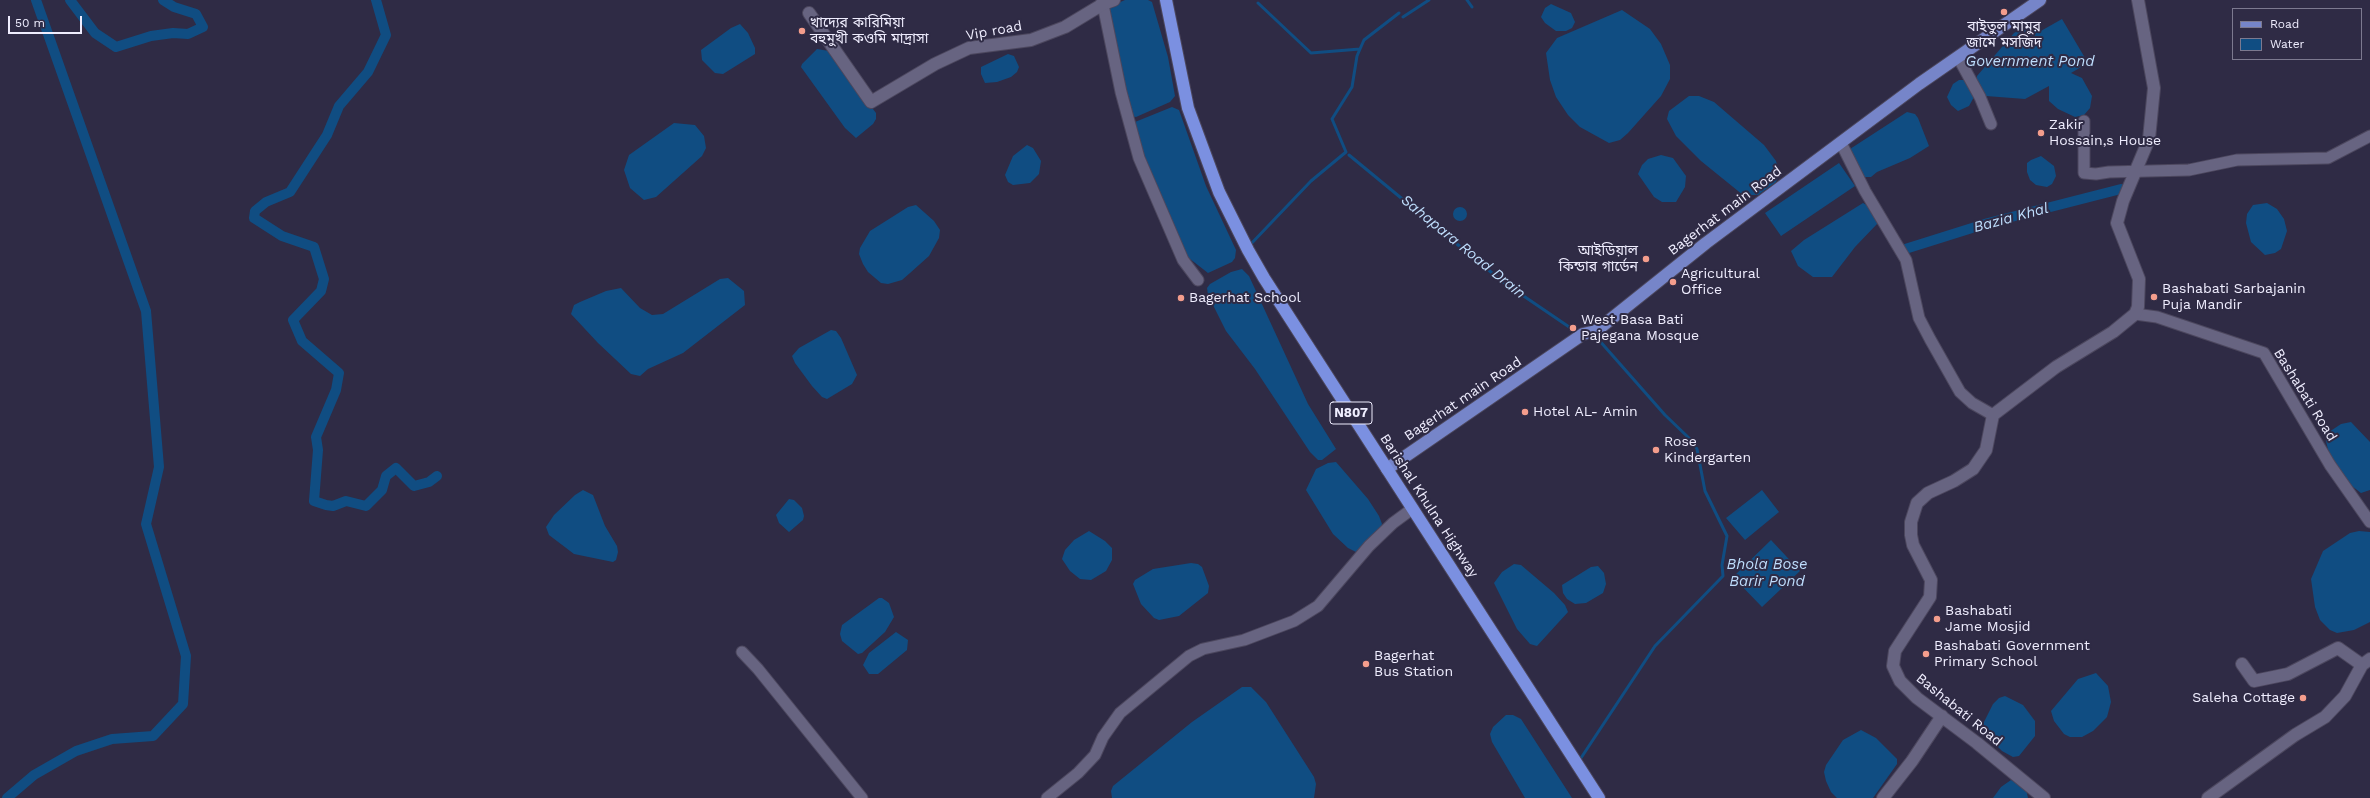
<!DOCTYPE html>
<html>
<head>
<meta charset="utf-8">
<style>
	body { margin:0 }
	#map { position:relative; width:2370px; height:798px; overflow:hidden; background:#2f2b45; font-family:"Work Sans",sans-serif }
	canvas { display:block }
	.legend { position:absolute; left:2232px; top:8px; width:130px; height:52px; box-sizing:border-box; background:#2f2b45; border:1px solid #7c798f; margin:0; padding:5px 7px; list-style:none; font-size:12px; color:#efedfe }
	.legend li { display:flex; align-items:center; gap:8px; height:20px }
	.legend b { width:20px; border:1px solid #7c798f }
	.scale { position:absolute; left:8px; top:16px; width:74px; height:18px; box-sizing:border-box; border:2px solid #efedfe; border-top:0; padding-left:5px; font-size:12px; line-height:14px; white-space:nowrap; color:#efedfe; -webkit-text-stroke:3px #2f2b45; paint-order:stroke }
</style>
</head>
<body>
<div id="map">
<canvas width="2370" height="798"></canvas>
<ul class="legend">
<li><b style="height:5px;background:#7685c9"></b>Road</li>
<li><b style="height:11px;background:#104d82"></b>Water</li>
</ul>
<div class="scale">50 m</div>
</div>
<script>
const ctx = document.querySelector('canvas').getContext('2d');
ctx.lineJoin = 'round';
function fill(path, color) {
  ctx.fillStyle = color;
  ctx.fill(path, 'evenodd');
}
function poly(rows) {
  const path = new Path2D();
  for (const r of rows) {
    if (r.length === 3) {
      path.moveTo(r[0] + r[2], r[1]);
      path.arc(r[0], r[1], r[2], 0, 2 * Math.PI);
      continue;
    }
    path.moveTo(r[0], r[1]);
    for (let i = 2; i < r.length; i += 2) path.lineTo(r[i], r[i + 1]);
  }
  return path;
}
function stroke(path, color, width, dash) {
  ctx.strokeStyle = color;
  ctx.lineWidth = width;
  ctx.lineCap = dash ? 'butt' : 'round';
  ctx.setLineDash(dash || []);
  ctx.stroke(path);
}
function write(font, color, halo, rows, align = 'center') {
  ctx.font = font + ' "Work Sans","Noto Sans Bengali",sans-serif';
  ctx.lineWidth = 4;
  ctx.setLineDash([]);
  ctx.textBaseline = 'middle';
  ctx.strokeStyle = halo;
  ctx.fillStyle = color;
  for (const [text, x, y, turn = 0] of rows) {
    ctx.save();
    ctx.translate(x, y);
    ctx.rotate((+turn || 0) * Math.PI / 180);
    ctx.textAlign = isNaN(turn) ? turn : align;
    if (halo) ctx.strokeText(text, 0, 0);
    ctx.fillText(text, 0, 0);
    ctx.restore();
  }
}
fill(poly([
	[1125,0,1148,0,1152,2,1168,57,1175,96,1170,102,1136,117,1130,116,1106,12,1111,6],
	[1551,4,1571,13,1575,22,1572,28,1566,31,1556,31,1545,23,1541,17,1545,8],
	[1622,10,1650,29,1661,44,1670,65,1670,79,1661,96,1628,133,1620,140,1609,143,1580,127,1568,115,1556,97,1550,80,1546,53,1557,38],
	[2062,19,2088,63,2071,73,2082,78,2092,96,2090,108,2084,115,2075,117,2058,109,2049,101,2049,86,2025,99,1986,96,1977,81,1977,76,2014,33,2038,20,2039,32],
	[740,24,748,33,755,48,755,54,723,74,715,73,702,60,701,50,731,28],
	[817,49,829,51,876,113,876,119,873,124,856,138,845,128,801,67,802,64],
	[1008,54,1014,56,1019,67,1017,72,1011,77,997,82,985,83,981,74,981,67],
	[1959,80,1965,80,1974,97,1969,106,1958,111,1951,105,1947,97,1953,84],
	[1689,96,1699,96,1714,102,1764,145,1776,161,1779,173,1776,182,1758,195,1743,195,1701,161,1676,136,1667,119,1669,111],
	[1172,107,1179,110,1206,186,1236,250,1235,258,1232,262,1208,273,1185,255,1146,163,1135,122],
	[1907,112,1915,114,1918,118,1929,146,1910,158,1877,172,1871,177,1863,177,1850,154,1850,149],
	[674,123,695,125,704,136,706,148,702,156,656,197,644,200,630,188,624,170,629,155],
	[1027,145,1033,148,1041,161,1039,174,1030,183,1013,185,1008,182,1005,175,1013,156],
	[1661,155,1673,158,1686,176,1685,187,1676,202,1662,202,1654,197,1638,174,1642,165,1648,159],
	[2041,156,2054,166,2056,176,2052,184,2047,187,2036,185,2030,180,2027,172,2027,163,2031,160],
	[1839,163,1855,186,1781,236,1765,213],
	[1863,203,1874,209,1879,218,1877,224,1855,247,1832,277,1813,277,1798,266,1791,251,1804,240],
	[2267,203,2277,209,2284,219,2287,231,2281,249,2275,253,2265,255,2251,242,2246,223,2247,214,2253,205],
	[916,205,934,221,940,230,939,238,929,256,910,273,902,280,888,284,881,283,868,272,863,264,859,254,860,248,870,231,908,207],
	[1460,214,7],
	[1242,269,1249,276,1308,404,1336,449,1322,460,1318,460,1310,452,1255,369,1226,331,1208,295,1207,288,1210,284,1231,272],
	[728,278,744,291,745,305,683,353,648,369,640,376,631,374,598,343,571,314,574,305,580,302,606,291,621,288,640,308,652,315,663,314,720,279],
	[831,330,836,331,841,338,857,375,852,384,827,399,822,397,812,386,795,363,792,356,799,348],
	[2351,422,2370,442,2370,490,2361,493,2348,483,2331,462,2326,441,2329,432,2341,424],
	[1336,462,1368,499,1379,516,1382,524,1380,530,1362,550,1356,552,1348,548,1333,534,1306,490,1316,469,1328,463],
	[583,490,593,495,605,526,617,546,618,552,616,560,613,562,574,554,549,535,546,527,554,515,575,495],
	[1762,490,1779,512,1745,540,1726,518],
	[789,499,794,500,802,508,804,516,803,520,789,532,779,523,776,515],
	[1089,531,1105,541,1112,548,1112,560,1106,571,1091,580,1080,579,1070,571,1062,559,1065,550,1074,540],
	[2359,531,2370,532,2370,622,2354,630,2337,633,2330,630,2320,620,2315,607,2311,579,2323,551,2350,533],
	[1771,540,1800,571,1762,607,1733,577],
	[1191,563,1198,564,1202,567,1209,586,1208,593,1179,616,1159,620,1154,618,1141,604,1133,584,1135,580,1153,569],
	[1514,564,1521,565,1554,593,1565,605,1568,612,1537,646,1530,644,1517,629,1494,583,1502,572],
	[1598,566,1604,573,1606,584,1603,593,1586,603,1575,604,1567,599,1563,593,1562,585,1591,567],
	[879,598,882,598,889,603,894,617,885,632,862,653,858,654,842,641,840,634,842,625],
	[896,632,908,640,907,650,878,674,869,674,863,665,869,653],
	[2096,673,2108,686,2111,702,2107,717,2093,731,2082,737,2070,737,2064,734,2054,721,2051,711,2078,679],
	[1242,687,1251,687,1266,702,1314,777,1316,784,1314,798,1112,798,1111,791,1113,786,1192,722],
	[2005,696,2023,705,2035,721,2035,736,2019,756,2013,757,2002,751,1984,733,1983,724,1993,704,1999,698],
	[1506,715,1513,715,1521,719,1572,798,1525,798,1492,742,1490,734,1493,727],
	[1861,730,1876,738,1897,759,1897,764,1873,798,1837,798,1831,792,1826,781,1824,772,1826,765,1843,740],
	[2011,780,2020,784,2026,789,2028,798,1993,798,2001,787]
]), '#104d82');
stroke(poly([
	[1467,0,1472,7],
	[1403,17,1429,0],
	[1360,49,1364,40,1399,13],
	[1349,155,1503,282,1578,333],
	[1249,246,1311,181,1346,152,1332,119,1352,87,1357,56,1360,49,1311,53,1258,3],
	[1579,761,1655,646,1723,576,1722,565,1727,536,1705,491,1697,449,1690,439,1665,415,1598,339]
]), '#104d82', 3);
stroke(poly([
	[70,0,95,33,116,47,151,36,173,33,188,34,203,27,196,14,174,7,163,0],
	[376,0,386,35,368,72,339,106,327,135,290,192,266,202,255,211,254,218,282,236,314,247,324,279,321,291,293,320,302,341,339,373,336,390,316,437,318,450,314,501,326,505,333,506,346,501,366,506,382,490,386,476,396,468,414,486,429,482,437,476],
	[1902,250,1988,223,2121,189],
	[7,798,34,775,76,751,112,739,153,736,183,704,186,656,146,524,159,467,146,311,36,0]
]), '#104d82', 10);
const minor = poly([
	[1102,0,1121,92,1139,158,1183,260,1198,280],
	[1958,57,1980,97,1991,124],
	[2084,121,2084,173,2096,174,2109,172,2189,170,2237,160,2328,158,2370,136],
	[1841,143,1865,191,1906,260,1919,318,1930,339,1960,392,1972,403,1993,415],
	[2135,314,2157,317,2264,353,2330,465,2370,522],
	[742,652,758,669,862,798],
	[1047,798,1078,773,1095,755,1103,737,1120,713,1189,656,1203,649,1244,640,1294,621,1318,606,1369,546,1393,523,1412,509]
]);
const tertiary = poly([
	[809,13,871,102,935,64,969,48,1031,40,1065,27,1103,4,1114,0],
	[2242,664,2254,681,2288,674,2338,648,2362,665],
	[1883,798,1912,761,1942,716],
	[2044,798,1977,743,1917,698,1900,681,1893,666,1895,651,1930,597,1931,580,1913,545,1911,535,1911,522,1917,503,1928,493,1954,481,1973,469,1986,450,1993,415,2056,367,2113,332,2135,314,2138,307,2139,279,2117,223,2123,201,2149,139,2154,88,2138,0],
	[2208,798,2295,735,2325,717,2345,696,2362,665,2370,659]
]);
const primary = poly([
	[1387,469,1583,334,1596,331,1706,243,1919,84,2040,0]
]);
const trunk = poly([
	[1166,0,1188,108,1219,192,1248,250,1264,278,1599,798]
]);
stroke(minor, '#4c475e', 13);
stroke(tertiary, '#4c475e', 14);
stroke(primary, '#4c475e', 14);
stroke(trunk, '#4c475e', 14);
stroke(minor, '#676481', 11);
stroke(tertiary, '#676481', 12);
stroke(primary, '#7685c9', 12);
stroke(trunk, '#7b90e1', 12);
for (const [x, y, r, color] of [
	[2004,12,4,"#f49d8c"],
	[802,31,4,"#f49d8c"],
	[2041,133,4,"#f49d8c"],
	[1646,259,4,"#f49d8c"],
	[1673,282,4,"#f49d8c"],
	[2154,297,4,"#f49d8c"],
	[1181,298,4,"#f49d8c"],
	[1573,328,4,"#f49d8c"],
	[1525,412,4,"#f49d8c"],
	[1656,450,4,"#f49d8c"],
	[1937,619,4,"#f49d8c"],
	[1926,654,4,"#f49d8c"],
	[1366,664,4,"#f49d8c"],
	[2303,698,4,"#f49d8c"]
]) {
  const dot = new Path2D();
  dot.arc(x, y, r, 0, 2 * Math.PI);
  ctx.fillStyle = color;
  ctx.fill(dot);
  stroke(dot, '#2f2b45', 1.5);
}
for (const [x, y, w] of [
	[1351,413,42]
]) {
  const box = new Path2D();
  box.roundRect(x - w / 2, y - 11, w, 22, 3);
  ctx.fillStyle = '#2f2b45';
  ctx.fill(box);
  stroke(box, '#efedfe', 1);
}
write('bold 13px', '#efedfe', null, [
	["N807",1351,413]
]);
write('14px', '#efedfe', '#2f2b45', [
	["খাদ্যের কারিমিয়া",810,23],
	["বহুমুখী কওমি মাদ্রাসা",810,39],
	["বাইতুল মামুর",2004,27,"center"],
	["জামে মসজিদ",2004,43,"center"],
	["Zakir",2049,125],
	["Hossain,s House",2049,141],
	["আইডিয়াল",1638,251,"right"],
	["কিন্ডার গার্ডেন",1638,267,"right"],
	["Agricultural",1681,274],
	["Office",1681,290],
	["Bashabati Sarbajanin",2162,289],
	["Puja Mandir",2162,305],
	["Bagerhat School",1189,298],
	["West Basa Bati",1581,320],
	["Pajegana Mosque",1581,336],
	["Hotel AL- Amin",1533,412],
	["Rose",1664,442],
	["Kindergarten",1664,458],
	["Bashabati",1945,611],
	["Jame Mosjid",1945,627],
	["Bashabati Government",1934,646],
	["Primary School",1934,662],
	["Bagerhat",1374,656],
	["Bus Station",1374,672],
	["Saleha Cottage",2295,698,"right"]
], 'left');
write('14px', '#efedfe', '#2f2b45', [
	["Vip road",994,31,-10],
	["Bagerhat main Road",1725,211,-37],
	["Bashabati Road",2305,395,58],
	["Bagerhat main Road",1463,399,-34],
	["Barishal Khulna Highway",1429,506,57],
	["Bashabati Road",1959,710,39]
]);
write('italic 15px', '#beddfc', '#2f2b45', [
	["Government Pond",2030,62],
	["Bazia Khal",2011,218,-15],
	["Sahapara Road Drain",1463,247,39],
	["Bhola Bose",1767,565],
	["Barir Pond",1767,582]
]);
</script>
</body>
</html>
